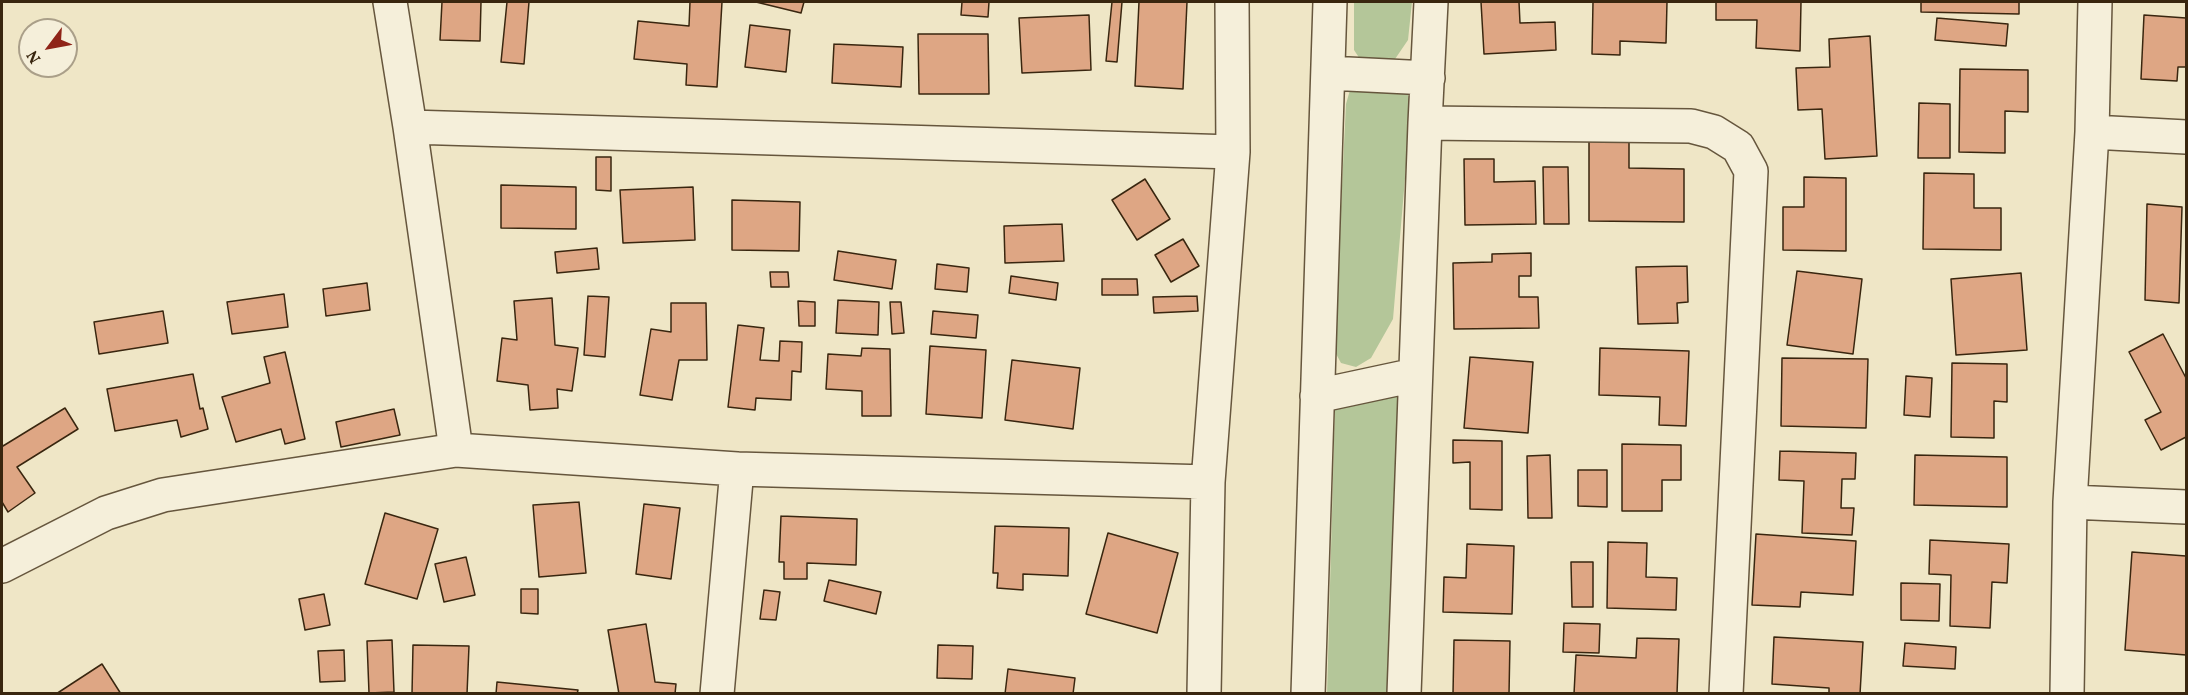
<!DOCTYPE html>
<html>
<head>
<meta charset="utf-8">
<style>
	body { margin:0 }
	#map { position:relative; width:2188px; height:695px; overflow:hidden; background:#efe6c6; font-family:Vollkorn,serif }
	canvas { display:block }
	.frame { position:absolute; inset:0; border:3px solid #39260f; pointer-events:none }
	.north { position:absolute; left:18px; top:18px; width:60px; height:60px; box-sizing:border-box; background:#f5efda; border:2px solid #aa9f89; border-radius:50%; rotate:238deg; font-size:16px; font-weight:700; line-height:24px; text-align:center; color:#39260f }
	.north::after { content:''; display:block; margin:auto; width:21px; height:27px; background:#8f2418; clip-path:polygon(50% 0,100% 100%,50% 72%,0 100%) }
</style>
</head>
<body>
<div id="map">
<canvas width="2188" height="695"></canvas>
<div class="frame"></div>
<div class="north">N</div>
</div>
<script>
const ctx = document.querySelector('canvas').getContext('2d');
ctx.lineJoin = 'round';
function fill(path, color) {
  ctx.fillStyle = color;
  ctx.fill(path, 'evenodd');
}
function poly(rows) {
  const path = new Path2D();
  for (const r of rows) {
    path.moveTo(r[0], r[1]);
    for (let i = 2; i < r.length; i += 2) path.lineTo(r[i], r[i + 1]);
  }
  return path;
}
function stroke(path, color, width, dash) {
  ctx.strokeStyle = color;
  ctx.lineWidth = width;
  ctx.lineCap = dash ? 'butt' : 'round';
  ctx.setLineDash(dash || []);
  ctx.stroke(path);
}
fill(poly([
	[1354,2,1412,2,1408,40,1393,62,1364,65,1354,50],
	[1396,87,1408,95,1411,108,1393,319,1371,358,1356,367,1341,363,1334,350,1346,104,1350,90],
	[1398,388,1388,693,1327,694,1335,405]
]), '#b4c699');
const building = poly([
	[442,2,481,2,480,41,440,40,442,2],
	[507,2,529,2,524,64,501,62,507,2],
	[690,2,722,2,717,87,686,85,687,64,634,59,638,21,689,26,690,2],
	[756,2,804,2,801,13,756,2],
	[962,2,989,2,988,17,961,15,962,2],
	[1112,2,1122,2,1117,62,1106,61,1112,2],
	[1139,2,1187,2,1183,89,1135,86,1139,2],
	[1481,2,1519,2,1520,23,1555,22,1556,50,1484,54,1481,2],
	[1593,2,1667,2,1666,43,1620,41,1620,55,1592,54,1593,2],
	[1716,2,1801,2,1800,51,1756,48,1757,20,1716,20,1716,2],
	[1921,2,2019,2,2019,14,1921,12,1921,2],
	[1089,15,1091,70,1022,73,1019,18,1089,15],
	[2144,15,2186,18,2186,67,2178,67,2177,81,2141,79,2144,15],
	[1937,18,2008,24,2006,46,1935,40,1937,18],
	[750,25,790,30,786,72,745,67,750,25],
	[918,34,988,34,989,94,919,94,918,34],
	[1870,36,1877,156,1825,159,1822,109,1798,110,1796,68,1830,67,1829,39,1870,36],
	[834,44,903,47,901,87,832,83,834,44],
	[1960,69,2028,70,2028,112,2005,111,2005,153,1959,152,1960,69],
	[1919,103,1950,104,1950,158,1918,158,1919,103],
	[1589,140,1629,140,1629,168,1684,169,1684,222,1589,221,1589,140],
	[596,157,611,157,611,191,596,190,596,157],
	[1464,159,1494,159,1494,182,1535,181,1536,224,1465,225,1464,159],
	[1543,167,1568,167,1569,224,1544,224,1543,167],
	[1924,173,1974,174,1974,208,2001,208,2001,250,1923,249,1924,173],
	[1804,177,1846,178,1846,251,1783,250,1783,207,1804,207,1804,177],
	[1145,179,1170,219,1137,240,1112,200,1145,179],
	[501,185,576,187,576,229,501,228,501,185],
	[693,187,695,240,623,243,620,190,693,187],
	[732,200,800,202,799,251,732,250,732,200],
	[2147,204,2182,207,2179,303,2145,300,2147,204],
	[1062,224,1064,261,1005,263,1004,226,1062,224],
	[1183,239,1199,266,1171,282,1155,255,1183,239],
	[597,248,599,269,557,273,555,252,597,248],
	[838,251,896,260,892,289,834,280,838,251],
	[1531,253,1531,276,1519,276,1519,297,1538,297,1539,328,1454,329,1453,263,1492,262,1492,254,1531,253],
	[937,264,969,268,967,292,935,289,937,264],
	[1687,266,1688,302,1677,303,1678,323,1638,324,1636,267,1687,266],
	[1797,271,1862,279,1853,354,1787,345,1797,271],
	[770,272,788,272,789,287,771,287,770,272],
	[2021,273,2027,350,1956,355,1951,279,2021,273],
	[1011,276,1058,283,1056,300,1009,293,1011,276],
	[1102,279,1137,279,1138,295,1102,295,1102,279],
	[367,283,370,310,326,316,323,289,367,283],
	[284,294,288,327,232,334,227,302,284,294],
	[588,296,609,297,605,357,584,355,588,296],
	[1197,296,1198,311,1154,313,1153,297,1197,296],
	[552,298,555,345,578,348,572,391,557,389,558,408,530,410,528,385,497,381,502,338,517,340,514,301,552,298],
	[838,300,879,302,878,335,836,333,838,300],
	[798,301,815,302,815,326,799,326,798,301],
	[890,302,901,302,904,333,892,334,890,302],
	[671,303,706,303,707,360,679,360,672,400,640,395,651,329,671,332,671,303],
	[163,311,168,343,99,354,94,322,163,311],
	[933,311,978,315,976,338,931,334,933,311],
	[738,325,764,328,760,360,779,361,780,341,802,342,801,372,792,371,791,400,756,398,755,410,728,407,738,325],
	[2163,334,2186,378,2186,437,2161,450,2145,420,2161,412,2129,352,2163,334],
	[930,346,986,350,982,418,926,414,930,346],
	[862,348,890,349,891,416,862,416,862,391,826,389,828,354,861,356,862,348],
	[1600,348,1689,351,1686,426,1659,425,1660,397,1599,395,1600,348],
	[285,352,305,439,285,444,281,429,236,442,222,397,270,383,264,357,285,352],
	[1470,357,1533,362,1528,433,1464,428,1470,357],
	[1782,358,1868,359,1866,428,1781,426,1782,358],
	[1012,360,1080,368,1073,429,1005,420,1012,360],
	[1952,363,2007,364,2007,402,1994,401,1994,438,1951,437,1952,363],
	[193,374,200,409,203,408,208,429,181,437,177,420,115,431,107,389,193,374],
	[1906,376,1932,378,1930,417,1904,415,1906,376],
	[65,408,78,429,17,467,35,493,8,512,2,502,2,444,3,446,65,408],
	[394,409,400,435,341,447,336,422,394,409],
	[1453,440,1502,441,1502,510,1470,509,1470,462,1453,463,1453,440],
	[1622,444,1681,445,1681,480,1662,480,1662,511,1622,511,1622,444],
	[1780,451,1856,453,1855,479,1842,479,1841,508,1854,508,1852,535,1802,533,1804,481,1779,480,1780,451],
	[1550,455,1552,518,1528,518,1527,456,1550,455],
	[1915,455,2007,457,2007,507,1914,505,1915,455],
	[1578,470,1607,470,1607,507,1578,506,1578,470],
	[579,502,586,573,539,577,533,505,579,502],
	[644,504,680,508,671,579,636,574,644,504],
	[385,513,438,529,417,599,365,584,385,513],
	[781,516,857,519,856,565,807,563,807,579,784,579,784,562,779,562,781,516],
	[995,526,1069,528,1068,576,1023,574,1023,590,997,588,998,573,993,573,995,526],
	[1108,533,1178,553,1157,633,1086,614,1108,533],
	[1756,534,1856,541,1853,595,1801,592,1800,607,1752,605,1756,534],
	[1930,540,2009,544,2007,583,1992,582,1990,628,1950,626,1951,575,1929,574,1930,540],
	[1608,542,1647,543,1646,577,1677,578,1676,610,1607,608,1608,542],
	[1467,544,1514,546,1512,614,1443,612,1444,577,1466,578,1467,544],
	[2132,552,2186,556,2186,655,2125,650,2132,552],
	[466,557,475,595,444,602,435,564,466,557],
	[1571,562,1593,562,1593,607,1572,607,1571,562],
	[829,580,881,592,876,614,824,601,829,580],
	[1901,583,1940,584,1939,621,1901,620,1901,583],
	[521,589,538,589,538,614,521,613,521,589],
	[764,590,780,592,776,620,760,619,764,590],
	[324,594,330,625,305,630,299,599,324,594],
	[1564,623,1600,624,1599,653,1563,652,1564,623],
	[646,624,655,682,676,684,675,694,619,694,608,630,646,624],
	[1774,637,1863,642,1860,694,1829,694,1829,688,1772,684,1774,637],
	[1637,638,1679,639,1677,694,1574,694,1576,655,1636,658,1637,638],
	[392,640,394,692,369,693,367,641,392,640],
	[1454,640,1510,641,1509,694,1453,694,1454,640],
	[1905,643,1956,647,1955,669,1903,666,1905,643],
	[413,645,469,646,467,694,412,694,413,645],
	[938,645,973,646,972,679,937,678,938,645],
	[344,650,345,681,320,682,318,651,344,650],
	[102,664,121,694,56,694,102,664],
	[1008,669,1075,678,1073,694,1005,694,1008,669],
	[497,682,578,690,577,694,496,694,497,682]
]);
fill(building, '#dea684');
stroke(building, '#39260f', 1.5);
const minor = poly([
	[390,2,410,127,456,450],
	[1328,73,1428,78],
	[1425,123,1431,2],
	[410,127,1233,152],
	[2092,132,2186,137],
	[1317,396,1415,375],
	[2070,502,2186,507],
	[2,566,106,513,163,495,456,450,737,469,1208,482],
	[717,694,737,469],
	[1204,694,1208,482,1233,152,1232,2],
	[1308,694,1330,2],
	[1404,694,1425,123,1691,126,1714,132,1738,147,1751,171,1726,694],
	[2067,694,2070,502,2092,132,2095,2]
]);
stroke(minor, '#66563d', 36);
stroke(minor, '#f5efda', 33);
</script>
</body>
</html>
